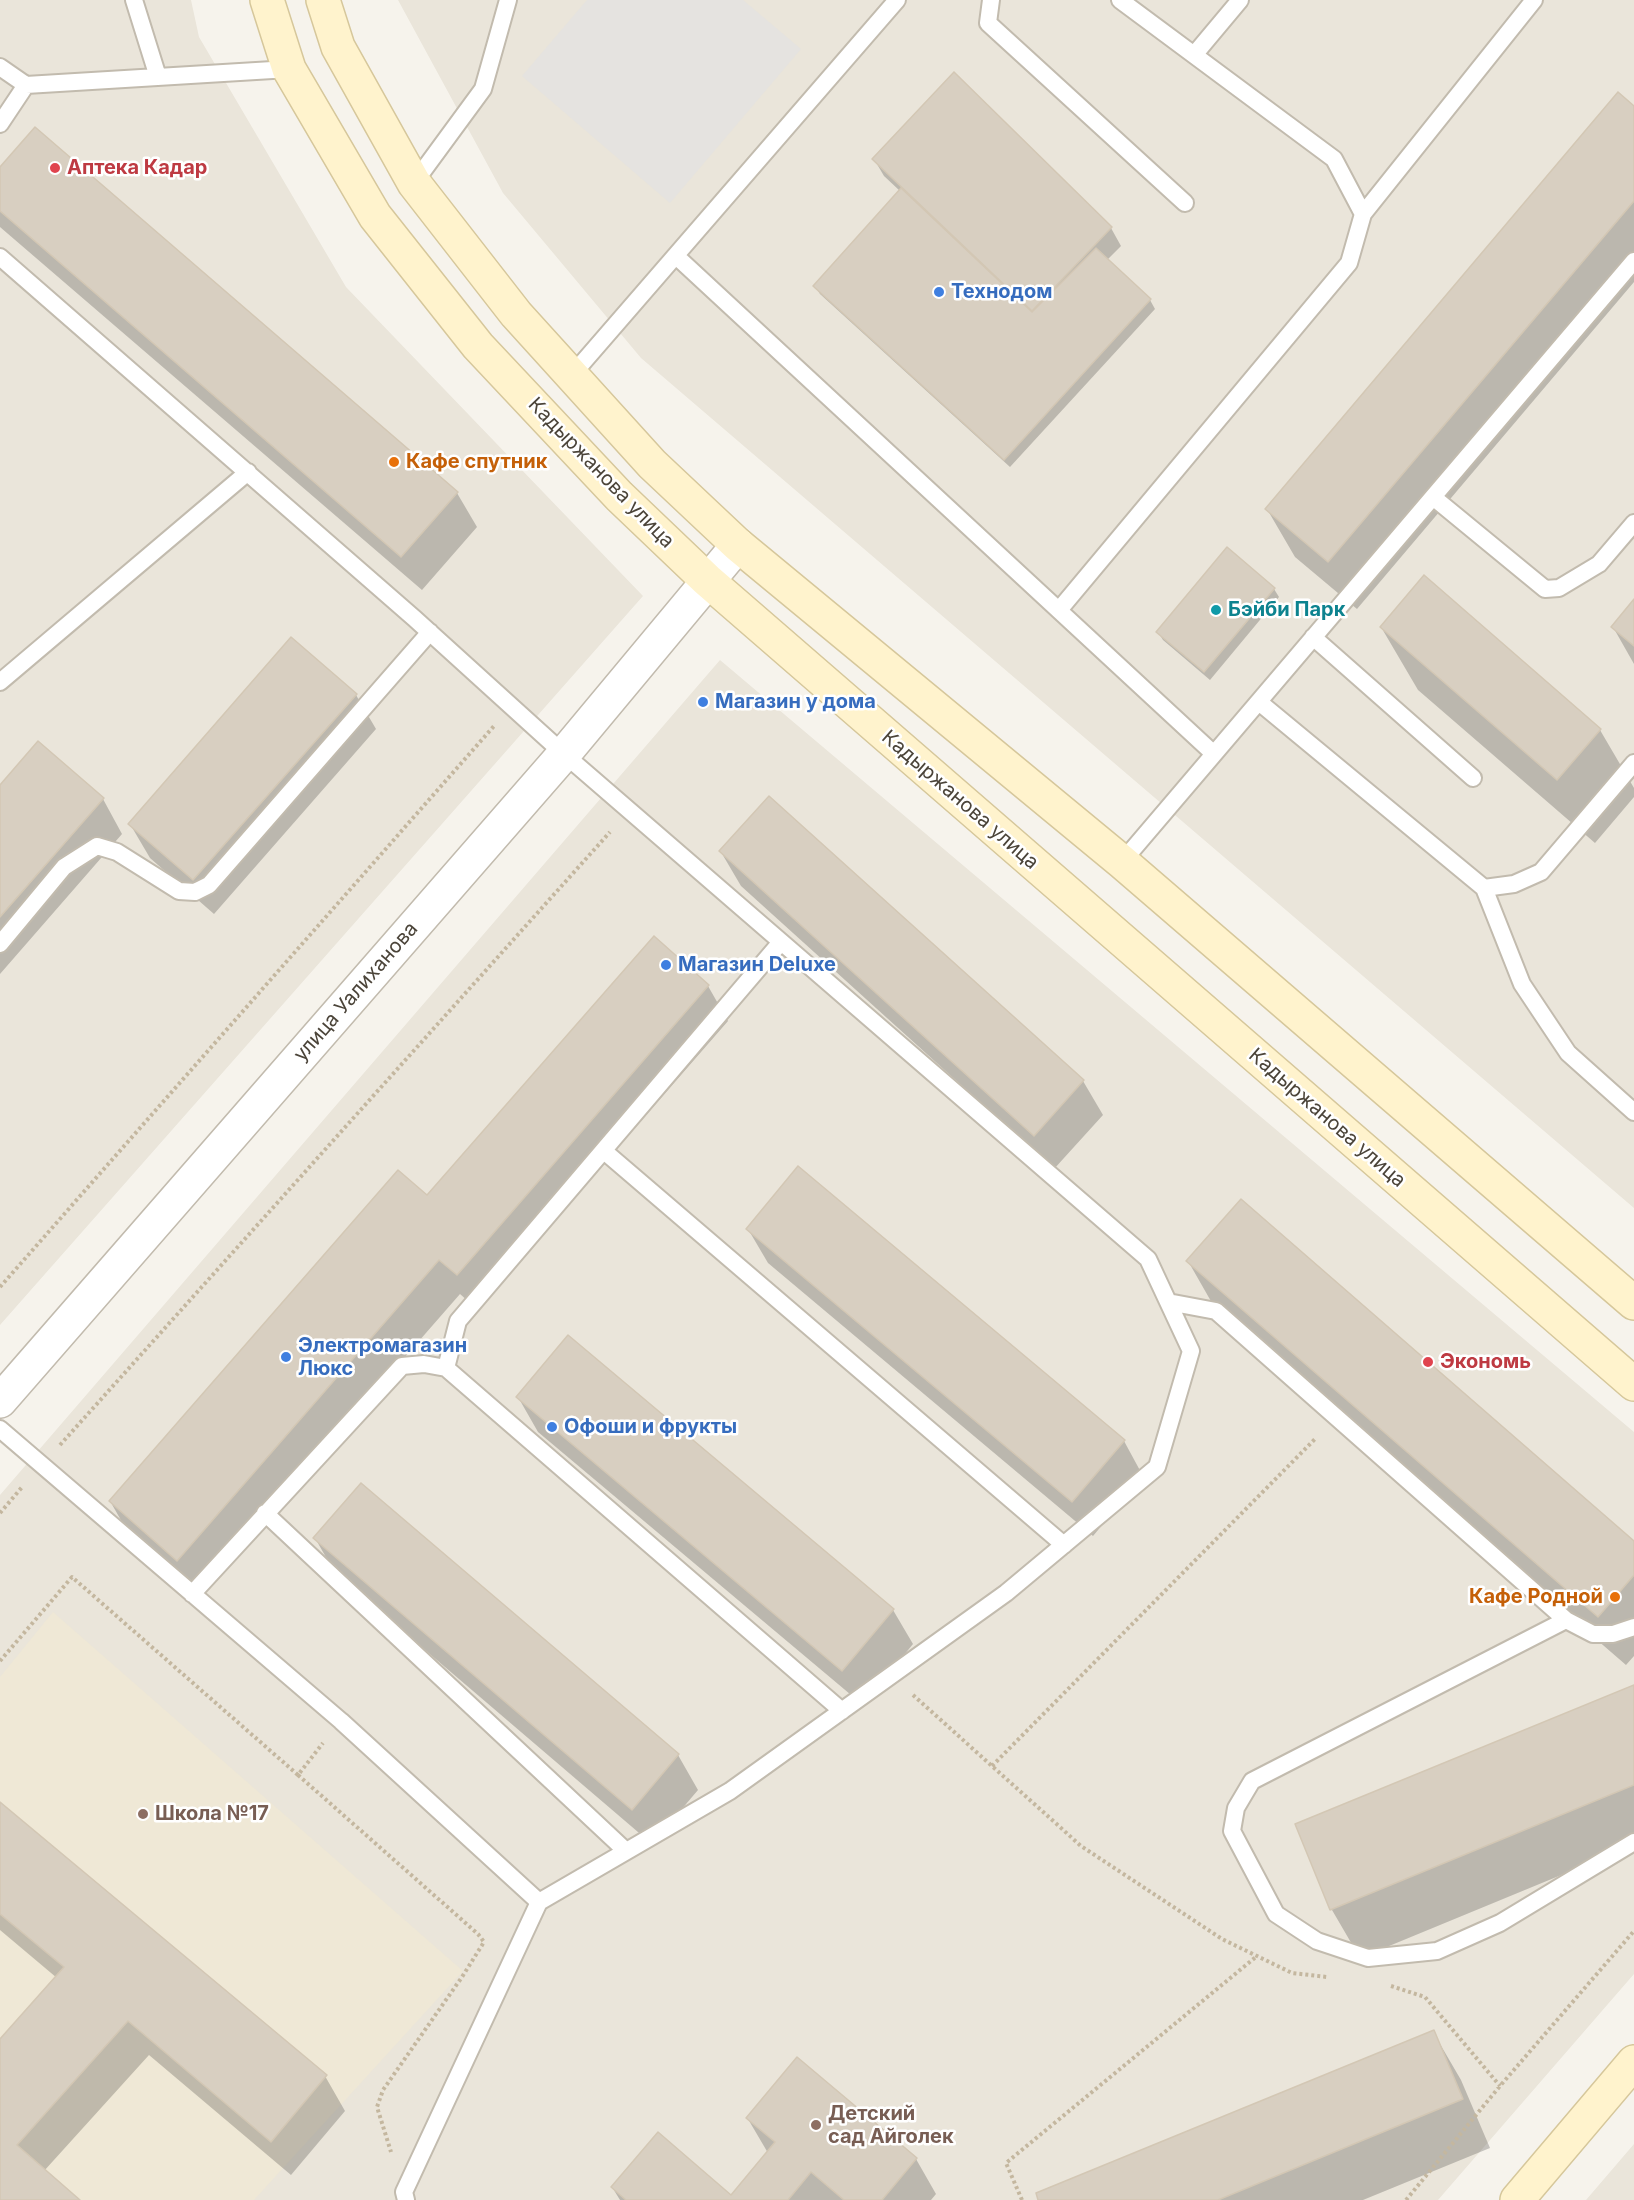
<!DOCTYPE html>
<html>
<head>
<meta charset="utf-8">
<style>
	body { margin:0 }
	canvas { display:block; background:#f6f3ec }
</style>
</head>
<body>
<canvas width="1634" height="2200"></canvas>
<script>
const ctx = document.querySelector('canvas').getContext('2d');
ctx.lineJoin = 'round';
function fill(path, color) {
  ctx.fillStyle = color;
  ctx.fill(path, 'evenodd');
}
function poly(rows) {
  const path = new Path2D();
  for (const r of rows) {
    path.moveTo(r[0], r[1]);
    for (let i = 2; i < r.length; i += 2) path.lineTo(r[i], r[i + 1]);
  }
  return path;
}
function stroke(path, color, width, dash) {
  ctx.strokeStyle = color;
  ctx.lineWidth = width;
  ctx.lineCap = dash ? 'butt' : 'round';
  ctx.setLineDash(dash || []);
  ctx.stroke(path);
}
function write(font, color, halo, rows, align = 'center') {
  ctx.font = font + ' Inter,sans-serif';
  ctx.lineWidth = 5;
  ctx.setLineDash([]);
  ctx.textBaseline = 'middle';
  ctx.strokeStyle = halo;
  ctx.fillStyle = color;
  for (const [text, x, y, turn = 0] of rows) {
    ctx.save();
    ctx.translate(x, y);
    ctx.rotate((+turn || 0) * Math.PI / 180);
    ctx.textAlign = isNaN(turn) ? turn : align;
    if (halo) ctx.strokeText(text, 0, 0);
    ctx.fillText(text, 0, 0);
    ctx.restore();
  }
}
fill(poly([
	[0,0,191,0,199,37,346,287,643,596,0,1325],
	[398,0,1634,0,1634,1208,641,358,503,193],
	[720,660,1634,1432,1634,1974,1438,2200,0,2200,0,1495],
	[1634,2144,1634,2200,1586,2200]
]), '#eae5da');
fill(poly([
	[53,1612,463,1971,254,2200,0,2200,0,1677]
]), '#efe8d6');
fill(poly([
	[587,0,743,0,801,49,670,203,522,76]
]), '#e5e3e0');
fill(poly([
	[1634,108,1634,282,1357,609,1295,557,1267,509],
	[874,159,1111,228,1121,246,1107,260,1150,300,1155,309,1010,467,820,294,815,286,900,191,884,176],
	[0,169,457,493,477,527,422,590,0,227],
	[1274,589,1279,597,1210,680,1163,640,1158,632],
	[1634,601,1634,664,1613,627],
	[1381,627,1600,730,1634,788,1634,797,1595,843,1418,690],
	[356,695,376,729,214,914,150,858,130,824],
	[0,787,103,799,122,834,0,974],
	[721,852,1083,1081,1103,1115,1054,1169,741,886],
	[654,938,708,986,728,1021,477,1309,460,1294,198,1594,130,1536,110,1501,427,1197],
	[748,1229,1124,1441,1143,1476,1093,1536,768,1263],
	[1188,1261,1634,1543,1634,1656,1626,1665,1216,1310],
	[518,1397,893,1610,913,1644,863,1705,538,1432],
	[362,1485,678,1755,698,1790,652,1844,335,1573,315,1538],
	[1634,1687,1634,1845,1360,1958,1332,1910,1297,1825],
	[0,1804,325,2076,345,2111,291,2175,149,2055,44,2171,77,2200,0,2200,0,2041,57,1978,0,1930],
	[1433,2032,1461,2080,1490,2148,1363,2200,1040,2200],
	[748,2119,916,2159,936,2194,931,2200,620,2200,612,2187,732,2197,768,2153]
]), '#0003');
const building = poly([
	[954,72,1112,227,1032,311,872,159,954,72],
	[1618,92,1634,106,1634,201,1328,562,1265,509,1618,92],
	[35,127,458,492,401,557,0,211,0,167,35,127],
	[901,188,1032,312,1096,248,1151,299,1004,460,813,286,901,188],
	[1227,547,1275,588,1204,672,1156,632,1227,547],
	[1424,575,1601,729,1557,780,1380,627,1424,575],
	[1634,599,1634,646,1611,627,1634,599],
	[291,637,357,694,193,880,128,824,291,637],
	[38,741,104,798,0,917,0,785,38,741],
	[769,796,1084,1080,1034,1136,719,851,769,796],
	[654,936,709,985,457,1275,439,1260,177,1561,109,1501,398,1170,427,1195,654,936],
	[798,1166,1125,1440,1072,1502,746,1229,798,1166],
	[1241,1199,1634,1541,1634,1575,1598,1617,1186,1261,1241,1199],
	[568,1335,894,1609,842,1671,516,1397,568,1335],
	[361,1483,679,1754,632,1810,313,1538,361,1483],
	[1634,1685,1634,1785,1330,1910,1295,1824,1634,1685],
	[0,1802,327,2075,271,2142,128,2021,17,2145,80,2200,0,2200,0,2039,64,1967,0,1914,0,1802],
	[1434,2030,1463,2099,1218,2200,1038,2200,1036,2193,1434,2030],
	[797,2057,917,2158,882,2200,844,2200,811,2172,788,2200,626,2200,611,2187,658,2132,731,2195,775,2142,746,2118,797,2057]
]);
fill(building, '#d8cfc1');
stroke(building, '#d3c7b4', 1.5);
const service = poly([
	[134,0,158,77],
	[991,0,988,23,1185,203],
	[1194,55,1240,0],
	[0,67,26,85],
	[0,124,26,85,289,69],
	[414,183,483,89,508,0],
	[1363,214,1534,0],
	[676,256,1214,754],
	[0,257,414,618,564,754,1148,1259,1191,1351,1157,1467,1006,1593,730,1791,539,1902],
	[572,375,897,0],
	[1433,497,1545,589,1559,588,1599,564,1634,523],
	[1059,610,1349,263,1363,214,1334,159,1120,0],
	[1313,637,1473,778],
	[0,682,248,472],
	[1259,702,1484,888,1514,884,1541,872,1634,763],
	[1122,862,1634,261],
	[1484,888,1522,984,1568,1053,1634,1112],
	[0,944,64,867,97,846,117,852,179,891,195,892,209,885,430,632],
	[604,1151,1064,1545],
	[1168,1302,1216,1311,1566,1620,1593,1634,1613,1634,1634,1627],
	[446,1368,458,1321,781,942],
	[0,1429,341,1721,539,1902,404,2192,406,2200],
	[265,1513,626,1851],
	[192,1594,402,1366,424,1364,446,1368,842,1711],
	[1566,1620,1252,1781,1236,1808,1232,1831,1276,1914,1317,1941,1368,1958,1437,1951,1500,1923,1634,1842]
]);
const tertiary = poly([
	[0,1401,564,754,738,545]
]);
const secondary = poly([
	[267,0,289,69,375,216,478,346,619,496,707,580,1634,1384],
	[323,0,338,47,414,183,516,314,652,464,738,545,1122,862,1634,1303],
	[1517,2200,1634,2062]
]);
stroke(service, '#c2bbae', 20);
stroke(tertiary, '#c2bbae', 36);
stroke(secondary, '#d6c79b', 36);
stroke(poly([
	[0,1287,494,726],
	[60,1445,610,832],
	[0,1513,23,1486],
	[0,1661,72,1577,298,1775,323,1743],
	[913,1695,1081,1846,1222,1939,1292,1973,1327,1977],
	[992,1766,1316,1438],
	[298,1775,478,1934,484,1942,462,1977,383,2090,377,2107,391,2152],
	[1391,1986,1425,1997,1500,2086],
	[1022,2200,1006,2163,1257,1956],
	[1406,2200,1500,2086,1634,1931]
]), '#c4b79f', 4, [3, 3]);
stroke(service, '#fff', 16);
stroke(tertiary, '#fff', 33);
stroke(secondary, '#fff3cd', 33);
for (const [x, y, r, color] of [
	[55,168,6,"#e0444e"],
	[939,292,6,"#3f7fe0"],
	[394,462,6,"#e8710a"],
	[1216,610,6,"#0f9aa8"],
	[703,702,6,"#3f7fe0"],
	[666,965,6,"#3f7fe0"],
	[286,1357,6,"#3f7fe0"],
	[1428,1362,6,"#e0444e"],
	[552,1427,6,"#3f7fe0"],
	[1615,1597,6,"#e8710a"],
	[143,1814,6,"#8d6e63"],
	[816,2125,6,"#8d6e63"]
]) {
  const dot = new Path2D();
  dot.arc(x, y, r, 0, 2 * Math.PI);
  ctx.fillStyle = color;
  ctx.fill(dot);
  stroke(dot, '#fff', 2);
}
write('bold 20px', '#be3a42', '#fff', [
	["Аптека Кадар",67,168],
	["Экономь",1440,1362]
], 'left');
write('bold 20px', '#366cbe', '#fff', [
	["Технодом",951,292],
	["Магазин у дома",715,702],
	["Магазин Deluxe",678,965],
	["Электромагазин",298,1346],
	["Люкс",298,1369],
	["Офоши и фрукты",564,1427]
], 'left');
write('bold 20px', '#c56008', '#fff', [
	["Кафе спутник",406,462],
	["Кафе Родной",1603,1597,"right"]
], 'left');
write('20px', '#4b4439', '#fff', [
	["Кадыржанова улица",601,473,46],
	["Кадыржанова улица",960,800,41],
	["улица Уалиханова",356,992,-49],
	["Кадыржанова улица",1327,1118,41]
]);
write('bold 20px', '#0d838f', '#fff', [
	["Бэйби Парк",1228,610]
], 'left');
write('bold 20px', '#785e54', '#fff', [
	["Школа №17",155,1814],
	["Детский",828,2114],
	["сад Айголек",828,2137]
], 'left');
</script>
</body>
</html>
